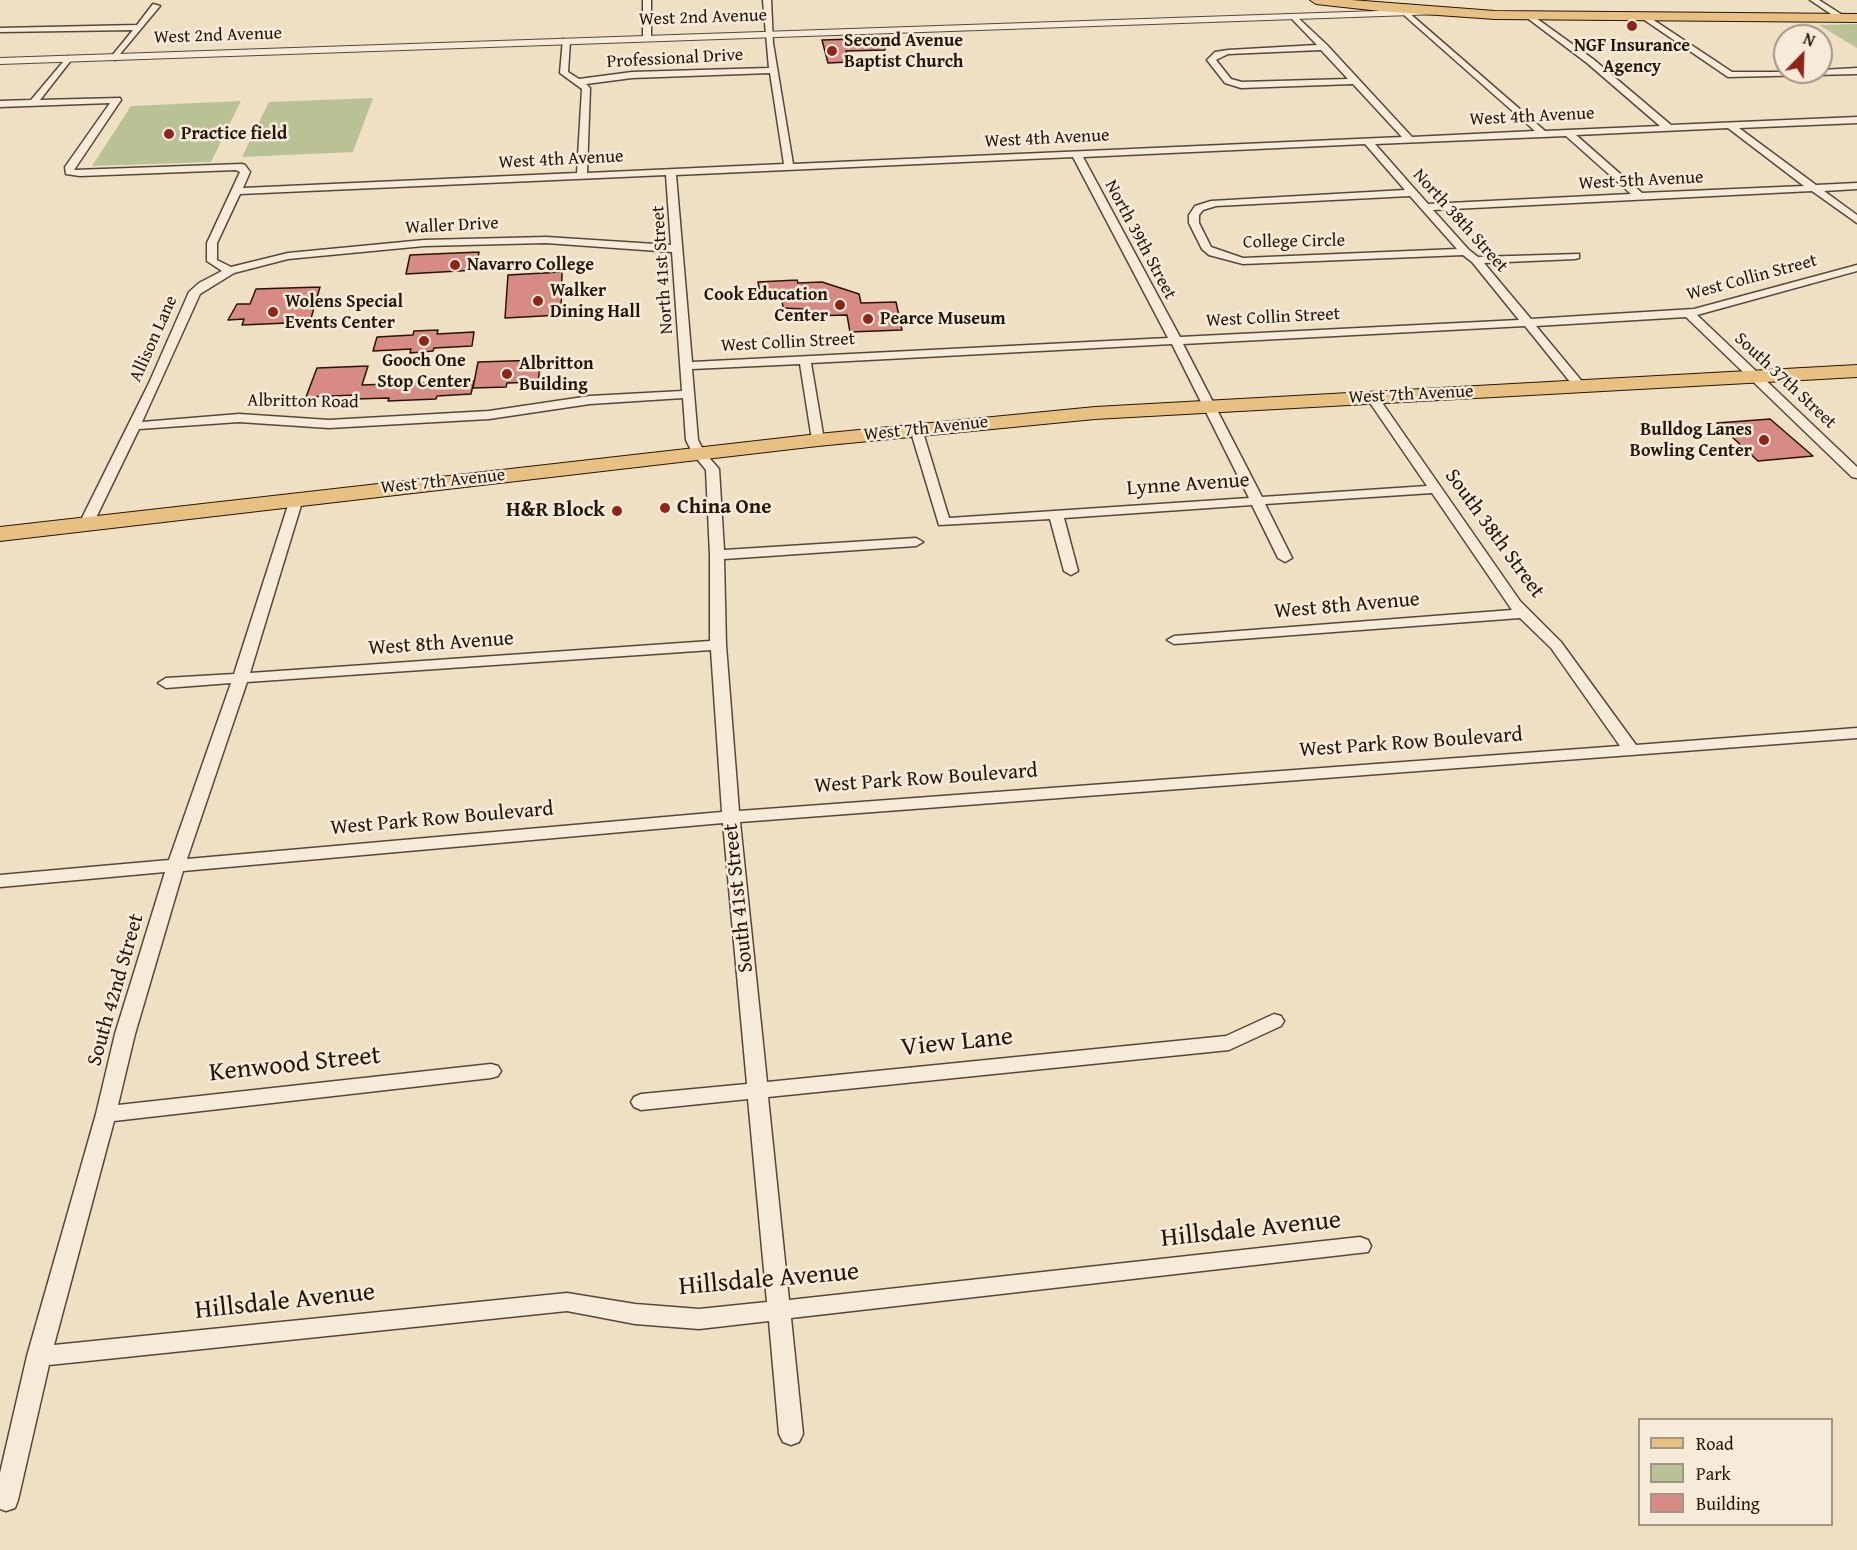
<!DOCTYPE html>
<html>
<head>
<meta charset="utf-8">
<style>
	body { margin:0 }
	#map { position:relative; width:1857px; height:1550px; overflow:hidden; background:#f0e0c3; font-family:"Gentium Book Plus",serif }
	canvas { display:block }
	.legend { position:absolute; left:1638px; top:1418px; width:195px; height:108px; box-sizing:border-box; background:#f5ebd8; border:2px solid #a19686; margin:0; padding:8px 10px; list-style:none; font-size:18px; color:#23160b }
	.legend li { display:flex; align-items:center; gap:12px; height:30px }
	.legend b { width:30px; border:2px solid #a19686 }
	.north { position:absolute; left:1773px; top:24px; width:60px; height:60px; box-sizing:border-box; background:#f5ebd8; border:2px solid #a19686; border-radius:50%; rotate:23deg; font-size:16px; font-weight:700; line-height:24px; text-align:center; color:#23160b }
	.north::after { content:''; display:block; margin:auto; width:21px; height:27px; background:#8f2418; clip-path:polygon(50% 0,100% 100%,50% 72%,0 100%) }
</style>
</head>
<body>
<div id="map">
<canvas width="1857" height="1550"></canvas>
<ul class="legend">
<li><b style="height:8px;background:#e8c082"></b>Road</li>
<li><b style="height:16px;background:#b8c295"></b>Park</li>
<li><b style="height:16px;background:#d88b84"></b>Building</li>
</ul>
<div class="north">N</div>
</div>
<script>
const ctx = document.querySelector('canvas').getContext('2d');
ctx.lineJoin = 'round';
function fill(path, color) {
  ctx.fillStyle = color;
  ctx.fill(path, 'evenodd');
}
function poly(rows) {
  const path = new Path2D();
  for (const r of rows) {
    path.moveTo(r[0], r[1]);
    for (let i = 2; i < r.length; i += 2) path.lineTo(r[i], r[i + 1]);
  }
  return path;
}
function stroke(path, color, width, dash) {
  ctx.strokeStyle = color;
  ctx.lineWidth = width;
  ctx.lineCap = dash ? 'butt' : 'round';
  ctx.setLineDash(dash || []);
  ctx.stroke(path);
}
function write(font, color, halo, rows, align = 'center') {
  ctx.font = font + ' "Gentium Book Plus",serif';
  ctx.lineWidth = 5;
  ctx.setLineDash([]);
  ctx.textBaseline = 'middle';
  ctx.strokeStyle = halo;
  ctx.fillStyle = color;
  for (const [text, x, y, turn = 0] of rows) {
    ctx.save();
    ctx.translate(x, y);
    ctx.rotate((+turn || 0) * Math.PI / 180);
    ctx.textAlign = isNaN(turn) ? turn : align;
    if (halo) ctx.strokeText(text, 0, 0);
    ctx.fillText(text, 0, 0);
    ctx.restore();
  }
}
fill(poly([
	[1857,24,1857,48,1819,25],
	[373,98,353,152,242,157,269,102],
	[241,101,211,162,92,166,131,106]
]), '#b8c295');
const building = poly([
	[885,38,885,50,846,51,849,62,828,63,822,40,885,38],
	[479,252,476,270,406,274,410,255,479,252],
	[562,272,561,315,505,318,508,275,562,272],
	[797,280,798,283,822,282,859,294,861,303,896,302,902,330,850,332,847,315,809,316,808,314,803,314,803,309,783,308,782,299,761,300,758,282,797,280],
	[320,287,310,322,242,325,244,319,228,320,237,304,250,304,256,289,320,287],
	[438,330,437,334,474,332,472,346,434,348,433,351,410,353,411,349,373,351,377,337,413,335,414,331,438,330],
	[541,360,538,382,507,383,506,387,473,388,478,362,541,360],
	[368,366,362,385,474,381,471,394,437,396,436,399,388,401,389,398,356,399,357,395,306,397,317,368,368,366],
	[1770,419,1813,456,1758,461,1717,423,1770,419]
]);
fill(building, '#d88b84');
stroke(building, '#23160b', 1.5);
const minor = poly([
	[643,0,651,0,651,38,647,40,643,38,643,0],
	[763,0,771,0,773,43,793,164,1402,137,1353,84,1241,88,1225,83,1207,60,1215,52,1228,50,1317,45,1292,19,1292,15,1295,15,1327,45,1412,137,1535,131,1405,16,1404,14,1408,12,1545,131,1660,126,1587,63,1526,17,1525,15,1529,13,1593,59,1671,125,1857,117,1857,123,1739,128,1816,185,1857,183,1857,189,1824,191,1857,215,1857,223,1812,191,1433,210,1469,250,1478,257,1579,254,1579,258,1575,259,1484,263,1531,319,1694,309,1857,265,1857,271,1697,315,1857,467,1857,478,1852,477,1686,317,1536,326,1585,385,1579,389,1575,388,1525,326,1183,344,1262,497,1427,486,1366,397,1368,394,1376,394,1520,601,1561,642,1636,745,1857,728,1857,738,740,822,767,1082,1226,1036,1274,1014,1281,1016,1284,1021,1281,1026,1229,1050,768,1097,789,1300,1360,1237,1368,1240,1371,1246,1368,1252,791,1318,803,1434,799,1442,791,1445,783,1442,779,1434,769,1321,699,1329,635,1324,567,1311,49,1365,18,1500,15,1508,6,1511,0,1509,0,1473,27,1356,96,1114,115,1034,165,872,0,887,0,875,169,860,231,683,166,688,158,683,166,678,234,674,291,496,301,496,303,499,250,673,710,641,710,555,706,470,693,454,686,440,683,398,590,404,489,419,329,428,239,422,139,429,93,524,86,528,81,527,79,524,149,383,189,292,199,283,222,271,207,261,207,243,240,172,236,170,80,176,66,174,65,167,110,103,0,107,0,101,31,100,68,56,72,59,40,100,120,98,121,100,74,170,242,164,245,165,250,172,243,188,577,173,582,89,560,73,563,39,570,41,568,72,579,79,632,72,769,68,763,0],
	[1321,50,1348,79,1242,82,1231,79,1216,60,1228,54,1321,50],
	[770,73,784,164,587,173,590,88,586,84,632,78,770,73],
	[1728,128,1804,186,1642,193,1576,135,1728,128],
	[1566,136,1631,194,1428,204,1375,144,1566,136],
	[1365,144,1405,190,1211,201,1195,206,1189,215,1189,223,1202,249,1209,255,1243,264,1463,255,1472,262,1519,320,1180,337,1083,157,1365,144],
	[1073,157,1168,338,692,362,676,175,1073,157],
	[666,175,671,245,546,237,424,240,288,253,231,267,217,260,217,243,240,194,666,175],
	[1410,196,1457,249,1243,258,1211,247,1199,223,1199,215,1203,210,1216,206,1410,196],
	[546,243,672,252,682,391,590,396,489,411,329,420,239,414,142,422,200,294,234,273,288,259,424,246,546,243],
	[1172,344,1249,498,949,518,922,429,920,426,912,426,910,429,939,525,1050,519,1064,571,1071,575,1078,571,1064,518,1252,505,1278,558,1285,562,1292,558,1265,504,1432,493,1512,610,1174,636,1167,640,1174,644,1520,618,1551,648,1620,746,739,811,726,645,724,559,916,546,923,542,916,538,724,550,719,469,705,453,698,440,692,369,800,364,812,440,818,444,824,440,811,363,1172,344],
	[711,650,722,812,187,859,247,682,711,650],
	[723,823,747,1084,641,1094,634,1097,631,1102,634,1107,641,1110,748,1099,767,1302,699,1309,635,1304,567,1293,54,1345,114,1121,491,1078,498,1076,501,1071,498,1066,491,1064,118,1105,135,1034,183,871,723,823],
	[1810,0,1819,0,1847,18,1840,20,1810,0],
	[153,4,160,6,115,60,111,57,133,30,0,32,0,28,137,25,153,4],
	[1646,15,1732,72,1821,72,1821,70,1857,68,1857,74,1728,77,1643,19,1642,17,1646,15]
]);
const tertiary = poly([
	[1436,9,1441,12,1440,14,0,64,0,58,1436,9]
]);
const primary = poly([
	[1310,0,1351,0,1495,11,1857,14,1857,22,1495,19,1380,11,1316,4,1310,0],
	[1857,365,1857,377,1095,419,818,446,0,541,0,527,818,434,1095,407,1857,365]
]);
stroke(minor, '#564839', 3);
stroke(tertiary, '#564839', 2);
stroke(primary, '#23160b', 2);
fill(minor, '#f5ebd8');
fill(tertiary, '#f5ebd8');
fill(primary, '#e8c082');
for (const [x, y, r, color] of [
	[1632,26,6,"#8f2418"],
	[832,51,6,"#8f2418"],
	[169,134,6,"#8f2418"],
	[455,265,6,"#8f2418"],
	[538,301,6,"#8f2418"],
	[840,305,6,"#8f2418"],
	[273,312,6,"#8f2418"],
	[868,319,6,"#8f2418"],
	[424,341,6,"#8f2418"],
	[507,374,6,"#8f2418"],
	[1764,440,6,"#8f2418"],
	[665,508,6,"#8f2418"],
	[617,511,6,"#8f2418"]
]) {
  const dot = new Path2D();
  dot.arc(x, y, r, 0, 2 * Math.PI);
  ctx.fillStyle = color;
  ctx.fill(dot);
  stroke(dot, '#f5ebd8', 2);
}
write('18px', '#23160b', '#f5ebd8', [
	["West 2nd Avenue",703,18,-2],
	["West 2nd Avenue",218,36,-2],
	["Professional Drive",675,59,-3],
	["West 4th Avenue",1532,117,-3],
	["West 4th Avenue",1047,139,-3],
	["West 4th Avenue",561,160,-3],
	["West 5th Avenue",1641,181,-3],
	["North 38th Street",1460,221,48],
	["Waller Drive",452,226,-3],
	["North 39th Street",1140,240,62],
	["College Circle",1294,242,-1],
	["North 41st Street",663,270,-94],
	["West Collin Street",1752,278,-15],
	["West Collin Street",1273,318,-3],
	["Allison Lane",154,339,-66],
	["West Collin Street",788,343,-3],
	["South 37th Street",1785,381,43],
	["West 7th Avenue",1411,395,-3],
	["Albritton Road",303,402,1],
	["West 7th Avenue",926,429,-6],
	["West 7th Avenue",443,482,-6]
]);
write('bold 18px', '#23160b', '#f5ebd8', [
	["Second Avenue",844,41],
	["Baptist Church",844,62],
	["NGF Insurance",1632,46,"center"],
	["Agency",1632,67,"center"],
	["Practice field",181,134],
	["Navarro College",467,265],
	["Walker",550,291],
	["Dining Hall",550,312],
	["Cook Education",828,295,"right"],
	["Center",828,316,"right"],
	["Wolens Special",285,302],
	["Events Center",285,323],
	["Pearce Museum",880,319],
	["Gooch One",424,361,"center"],
	["Stop Center",424,382,"center"],
	["Albritton",519,364],
	["Building",519,385],
	["Bulldog Lanes",1752,430,"right"],
	["Bowling Center",1752,451,"right"]
], 'left');
write('21px', '#23160b', '#f5ebd8', [
	["Lynne Avenue",1188,485,-4],
	["South 38th Street",1494,534,54],
	["West 8th Avenue",1347,606,-5],
	["West 8th Avenue",441,644,-4],
	["West Park Row Boulevard",1411,743,-4],
	["West Park Row Boulevard",926,779,-4],
	["West Park Row Boulevard",442,819,-5],
	["South 41st Street",739,898,-96],
	["South 42nd Street",116,990,-74]
]);
write('bold 21px', '#23160b', '#f5ebd8', [
	["China One",677,508],
	["H&R Block",605,511,"right"]
], 'left');
write('26px', '#23160b', '#f5ebd8', [
	["View Lane",957,1043,-6],
	["Kenwood Street",295,1065,-6],
	["Hillsdale Avenue",1251,1230,-6],
	["Hillsdale Avenue",769,1280,-5],
	["Hillsdale Avenue",285,1302,-6]
]);
</script>
</body>
</html>
